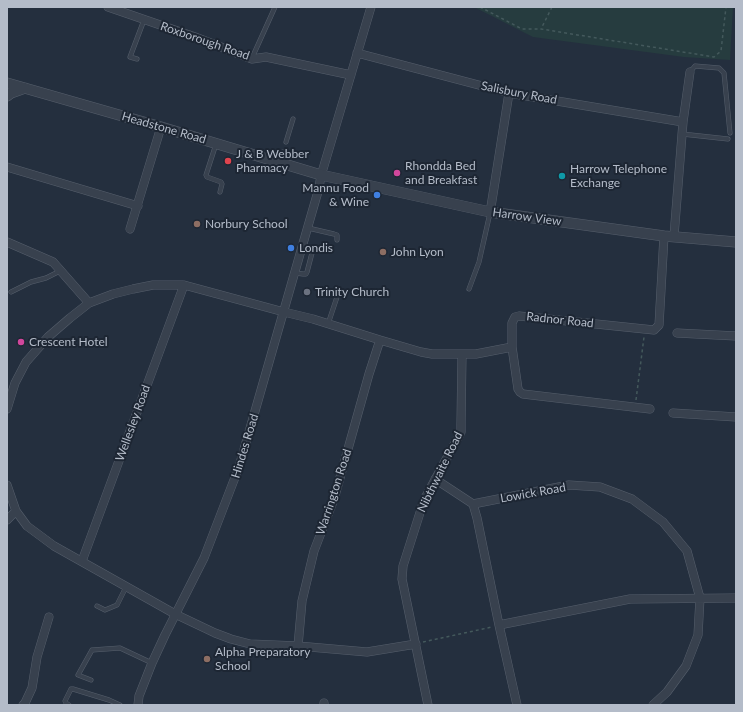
<!DOCTYPE html>
<html>
<head>
<meta charset="utf-8">
<style>
	body { margin:0 }
	#map { position:relative; width:743px; height:712px; overflow:hidden; background:#242f3e; font-family:Lato,sans-serif }
	canvas { display:block }
	.frame { position:absolute; inset:0; border:8px solid #b4bcc9; pointer-events:none }
</style>
</head>
<body>
<div id="map">
<canvas width="743" height="712"></canvas>
<div class="frame"></div>
</div>
<script>
const ctx = document.querySelector('canvas').getContext('2d');
ctx.lineJoin = 'round';
function fill(path, color) {
  ctx.fillStyle = color;
  ctx.fill(path, 'evenodd');
}
function poly(rows) {
  const path = new Path2D();
  for (const r of rows) {
    path.moveTo(r[0], r[1]);
    for (let i = 2; i < r.length; i += 2) path.lineTo(r[i], r[i + 1]);
  }
  return path;
}
function stroke(path, color, width, dash) {
  ctx.strokeStyle = color;
  ctx.lineWidth = width;
  ctx.lineCap = dash ? 'butt' : 'round';
  ctx.setLineDash(dash || []);
  ctx.stroke(path);
}
function write(font, color, halo, rows, align = 'center') {
  ctx.font = font + ' Lato,sans-serif';
  ctx.lineWidth = 4;
  ctx.setLineDash([]);
  ctx.textBaseline = 'middle';
  ctx.strokeStyle = halo;
  ctx.fillStyle = color;
  for (const [text, x, y, turn = 0] of rows) {
    ctx.save();
    ctx.translate(x, y);
    ctx.rotate((+turn || 0) * Math.PI / 180);
    ctx.textAlign = isNaN(turn) ? turn : align;
    if (halo) ctx.strokeText(text, 0, 0);
    ctx.fillText(text, 0, 0);
    ctx.restore();
  }
}
fill(poly([
	[474,7,733,7,730,60,684,57,533,37]
]), '#263c3f');
const service = poly([
	[252,58,275,7],
	[137,59,130,57,144,20],
	[690,72,695,66,719,68,724,73,730,133],
	[682,134,728,139],
	[286,142,293,119],
	[216,144,206,175,207,177,221,182,222,184,220,192],
	[281,162,283,152],
	[308,228,334,234,337,235,337,240],
	[295,273,303,274,306,274,307,272,312,253,312,250,310,248,302,247],
	[469,289,479,262,490,213],
	[11,292,31,282,46,278,60,271],
	[328,324,339,291],
	[97,606,105,610,117,605,126,587],
	[91,680,78,675,92,650,120,648,152,663],
	[69,705,66,703,65,701,71,689,73,689,109,700,120,705]
]);
const minor = poly([
	[108,7,195,37,252,59,266,57,351,75],
	[357,53,509,93,683,122],
	[7,167,138,206],
	[323,169,371,7],
	[490,213,509,93],
	[130,229,161,127],
	[674,236,683,122,690,72],
	[7,242,53,262,89,303],
	[677,333,736,336],
	[512,347,518,389,520,392,523,394,650,409],
	[7,409,15,383,26,362,48,337,70,318,89,303,113,294,133,289,153,285,184,285,284,312,313,319,380,340,421,352,432,354,476,354,512,347,512,323,515,317,519,316,654,330,659,325,664,236],
	[673,413,736,417],
	[435,479,473,504,569,485,600,487,632,499,663,522,687,551,700,598,698,635,686,666,667,692,653,705],
	[7,485,16,511,27,526,54,546,175,614,215,633,231,639,250,644,298,646,367,652,416,644],
	[473,504,477,518,499,625,517,705],
	[7,520,16,511],
	[82,561,184,285],
	[499,625,630,599,736,598],
	[298,646,302,601,314,551,334,499,369,374,380,340],
	[23,705,25,703,32,688,37,657,49,617],
	[138,705,139,696,152,663,165,635,204,558,239,467,302,247,319,188,321,175],
	[324,705,324,703],
	[428,705,402,579,403,566,424,500,461,432,461,424,462,354]
]);
const tertiary = poly([
	[7,83,161,127,321,175,490,212,664,236,736,242],
	[7,96,11,93,25,88]
]);
stroke(service, '#565f6c', 5);
stroke(minor, '#565f6c', 9);
stroke(tertiary, '#565f6c', 11);
stroke(poly([
	[480,7,522,29,540,29],
	[552,7,541,29,714,57,721,51,726,7],
	[636,400,644,337],
	[423,642,492,627]
]), '#44595c', 1.5, [3, 3]);
stroke(service, '#38414e', 4);
stroke(minor, '#38414e', 8);
stroke(tertiary, '#38414e', 10);
for (const [x, y, r, color] of [
	[228,161,4,"#e0444e"],
	[397,173,4,"#d1479c"],
	[562,176,4,"#0f9aa8"],
	[377,195,4,"#3f7fe0"],
	[197,224,4,"#8d6e63"],
	[291,248,4,"#3f7fe0"],
	[383,252,4,"#8d6e63"],
	[307,292,4,"#6b7280"],
	[21,342,4,"#d1479c"],
	[207,659,4,"#8d6e63"]
]) {
  const dot = new Path2D();
  dot.arc(x, y, r, 0, 2 * Math.PI);
  ctx.fillStyle = color;
  ctx.fill(dot);
  stroke(dot, '#1d2633', 1.5);
}
write('12px', '#b4bcc9', '#1d2633', [
	["Roxborough Road",205,41,19],
	["Salisbury Road",519,93,11],
	["Headstone Road",164,128,16],
	["Harrow View",527,217,8],
	["Radnor Road",560,320,6],
	["Wellesley Road",133,423,-70],
	["Hindes Road",245,446,-73],
	["Nibthwaite Road",440,472,-64],
	["Warrington Road",334,492,-72],
	["Lowick Road",533,493,-10]
]);
write('12px', '#b4bcc9', '#1d2633', [
	["J & B Webber",236,154],
	["Pharmacy",236,168],
	["Rhondda Bed",405,166],
	["and Breakfast",405,180],
	["Harrow Telephone",570,169],
	["Exchange",570,183],
	["Mannu Food",369,188,"right"],
	["& Wine",369,202,"right"],
	["Norbury School",205,224],
	["Londis",299,248],
	["John Lyon",391,252],
	["Trinity Church",315,292],
	["Crescent Hotel",29,342],
	["Alpha Preparatory",215,652],
	["School",215,666]
], 'left');
</script>
</body>
</html>
